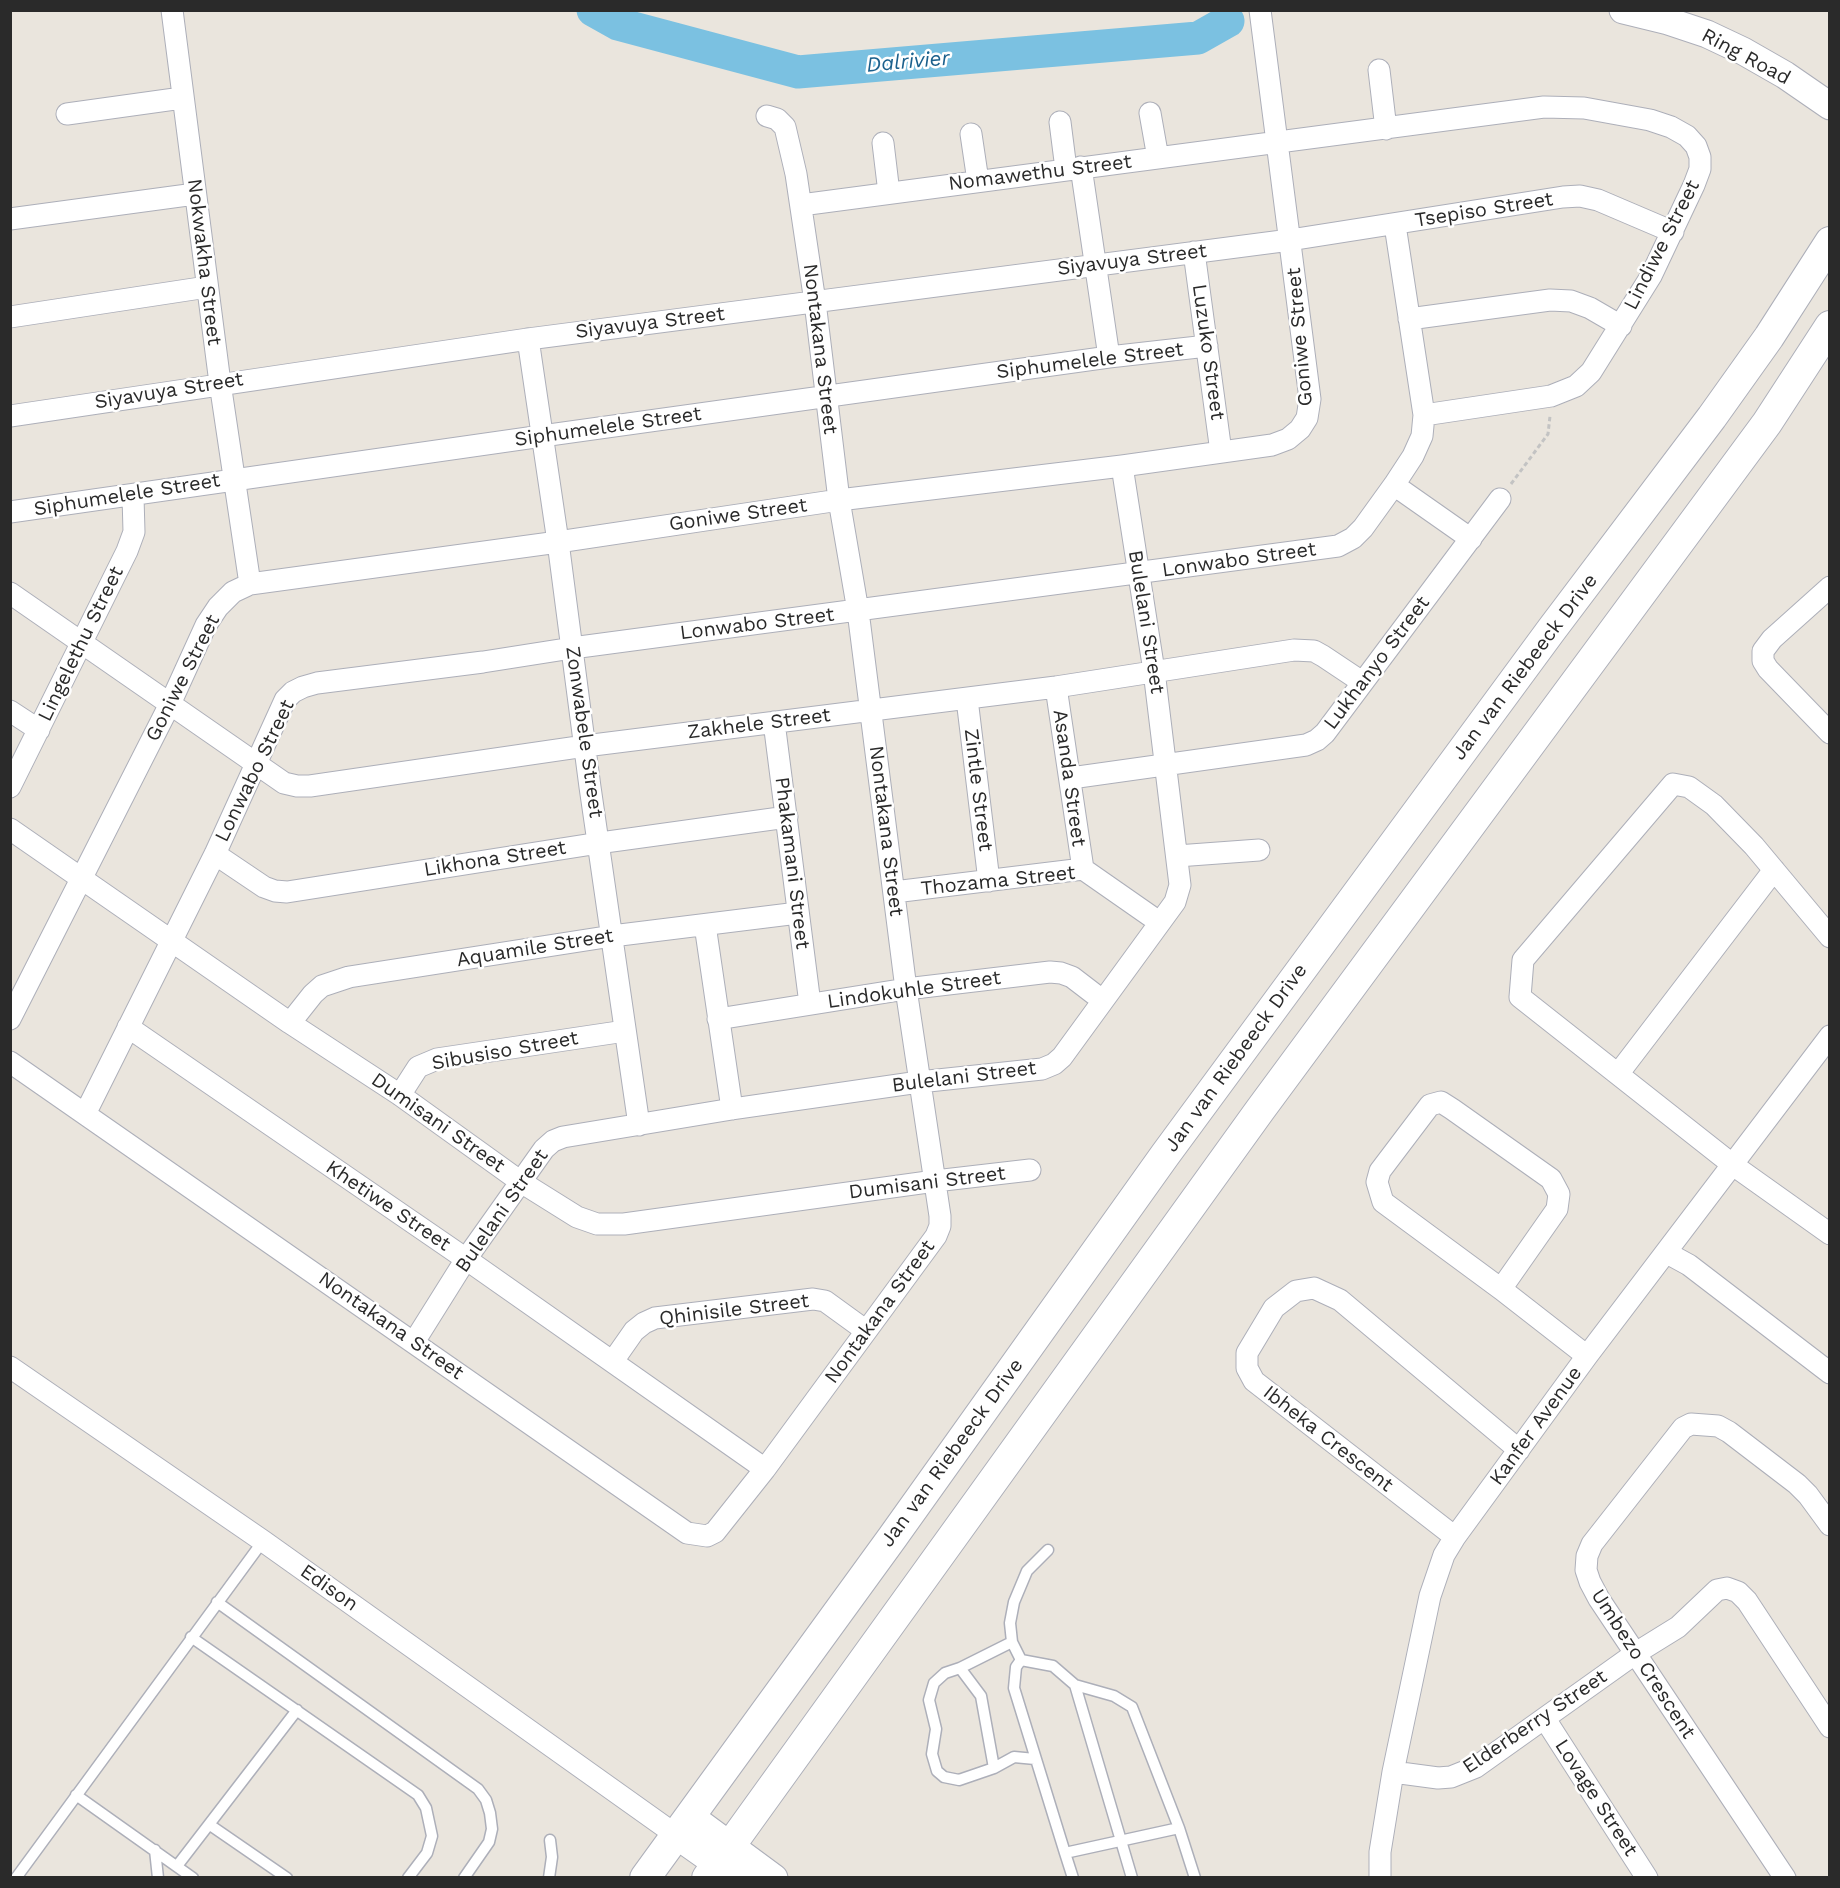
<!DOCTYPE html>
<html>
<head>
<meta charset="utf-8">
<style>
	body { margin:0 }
	#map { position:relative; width:1840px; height:1888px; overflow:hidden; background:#eae5dd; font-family:"Work Sans",sans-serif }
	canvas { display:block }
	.frame { position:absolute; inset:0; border:12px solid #2a2a2a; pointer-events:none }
</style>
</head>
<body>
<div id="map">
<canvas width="1840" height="1888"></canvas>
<div class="frame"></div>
</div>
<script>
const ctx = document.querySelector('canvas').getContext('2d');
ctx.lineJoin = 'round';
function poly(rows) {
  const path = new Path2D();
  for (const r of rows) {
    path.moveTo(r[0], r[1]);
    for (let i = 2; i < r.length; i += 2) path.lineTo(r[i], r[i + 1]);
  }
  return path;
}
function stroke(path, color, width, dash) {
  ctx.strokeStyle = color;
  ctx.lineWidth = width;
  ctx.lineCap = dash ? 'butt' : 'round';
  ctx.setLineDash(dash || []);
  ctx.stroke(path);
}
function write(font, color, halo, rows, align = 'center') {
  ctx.font = font + ' "Work Sans",sans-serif';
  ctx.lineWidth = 5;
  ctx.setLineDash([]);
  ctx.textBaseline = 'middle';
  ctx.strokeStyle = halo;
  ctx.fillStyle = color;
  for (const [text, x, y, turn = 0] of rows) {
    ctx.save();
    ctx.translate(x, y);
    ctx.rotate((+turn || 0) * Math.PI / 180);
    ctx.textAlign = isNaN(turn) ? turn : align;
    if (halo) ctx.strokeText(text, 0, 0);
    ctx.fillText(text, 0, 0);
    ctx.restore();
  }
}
stroke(poly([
	[593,10,618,24,798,72,1198,38,1228,21]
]), '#7bc1e1', 33);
const service = poly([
	[217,1602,478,1789,486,1800,490,1813,492,1829,489,1842,464,1878],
	[191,1637,418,1795,426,1808,432,1836,427,1853,408,1878],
	[1021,1660,1012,1642,1010,1623,1014,1602,1027,1571,1048,1550],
	[960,1668,1012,1642],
	[1075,1685,1053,1666,1021,1660,1016,1667,1014,1688,1065,1853,1179,1828],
	[994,1768,981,1696,960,1668,945,1673,934,1683,929,1700,936,1729,932,1754,937,1771,944,1777,959,1780,994,1768,1014,1757,1035,1759],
	[76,1795,193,1878],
	[210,1825,287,1878],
	[155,1850,158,1878],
	[1065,1853,1073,1878],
	[177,1866,297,1710],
	[16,1878,263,1541],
	[549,1878,552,1857,550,1840],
	[1132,1878,1075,1685,1114,1696,1132,1707,1179,1828,1195,1878]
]);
const minor = poly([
	[172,10,220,383,250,584],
	[1379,70,1386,129],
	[1150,113,1158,158],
	[67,114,182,98],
	[1060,122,1066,169],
	[971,134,978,181],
	[883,143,889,193],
	[1081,167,1109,357],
	[801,205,1544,107,1584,108,1650,120,1671,127,1687,136,1696,146,1700,157,1700,169,1694,185,1651,276,1591,372,1576,386,1551,396,1424,415],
	[10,219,195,194],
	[1194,252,1221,452],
	[10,317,207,287],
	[1409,319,1550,300,1571,301,1590,308,1621,326],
	[528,339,558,542,590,787,639,1125],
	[10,416,528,339,1290,240,1563,197,1580,196,1598,200,1673,232],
	[1394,485,1471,539],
	[10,512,542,436,1109,357,1207,346],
	[1830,587,1772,639,1763,651,1763,661,1768,669,1830,733],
	[10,593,284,783,297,786,310,786,585,746,1056,687,1294,650,1314,651,1323,656,1362,682],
	[1056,687,1083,869],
	[967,699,989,881],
	[10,711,39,730],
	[774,722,810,1004],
	[1071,778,1306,745,1317,740,1325,733,1500,499],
	[10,787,127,551,134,532,133,496],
	[10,829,290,1023,400,1095,521,1182,577,1217,597,1224,624,1224,935,1181,1030,1170],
	[215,854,264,887,275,891,287,892,599,843,787,817],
	[1177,856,1259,850],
	[894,892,1083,869,1159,922],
	[705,925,732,1109],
	[1830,937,1754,846,1714,805,1689,787,1673,784,1523,960,1520,997,1733,1165,1830,1234],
	[10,1019,170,704,206,625,218,607,233,592,250,584,558,542,839,500,1122,466,1272,445,1288,439,1300,429,1307,418,1310,399,1260,10],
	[718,1019,906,989,1050,972,1061,973,1072,977,1102,1000],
	[290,1023,313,994,322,986,349,977,612,936,798,913],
	[128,1027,466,1259,765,1469],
	[10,1062,687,1533,707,1536,715,1532,765,1469,936,1236,940,1226,940,1216,906,989,858,611,839,500,815,302,796,174,785,127,777,119,767,116],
	[1618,1074,1774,870],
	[400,1095,418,1067,437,1059,625,1031],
	[85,1114,215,854,285,700,293,692,303,687,317,683,483,662,572,648,1338,546,1353,538,1363,528,1394,485,1413,456,1422,436,1424,415,1395,225],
	[1667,1253,1689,1265,1830,1373],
	[1501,1289,1557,1209,1559,1194,1551,1179,1452,1109,1441,1102,1430,1105,1380,1171,1377,1182,1383,1202,1501,1289,1587,1356],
	[414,1342,466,1259,544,1149,553,1141,563,1137,732,1109,919,1082,1042,1069,1054,1064,1062,1057,1175,902,1180,885,1154,671,1122,466],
	[613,1361,634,1331,644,1323,655,1318,813,1299,825,1301,865,1330],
	[10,1367,263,1541,676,1835],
	[1455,1537,1254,1381,1247,1368,1247,1353,1274,1308,1296,1291,1314,1288,1340,1300,1519,1450],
	[1545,1719,1647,1878],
	[1393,1772,1438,1778,1451,1777,1476,1767,1636,1653,1678,1627,1717,1590,1727,1588,1738,1592,1747,1601,1830,1727],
	[1380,1878,1380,1852,1393,1772,1430,1596,1444,1555,1455,1537,1587,1356,1830,1036],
	[1785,1878,1599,1599,1590,1582,1586,1570,1587,1556,1592,1544,1683,1428,1691,1424,1718,1426,1729,1432,1797,1484,1808,1495,1830,1525]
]);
const tertiary = poly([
	[1623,10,1668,21,1707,34,1743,51,1785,75,1830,106],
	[690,1816,774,1878],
	[676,1835,737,1878]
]);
const secondary = poly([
	[645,1878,892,1538,1165,1155,1552,629,1712,417,1769,337,1830,242],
	[707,1878,1260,1110,1767,423,1830,326]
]);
stroke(service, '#adafb9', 13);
stroke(minor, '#adafb9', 23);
stroke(tertiary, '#adafb9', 29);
stroke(secondary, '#adafb9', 32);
stroke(poly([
	[1511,484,1548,434,1550,416]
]), '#c3c3c3', 3, [4.5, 3]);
stroke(service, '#fff', 10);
stroke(minor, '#fff', 21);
stroke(tertiary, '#fff', 27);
stroke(secondary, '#fff', 30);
write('20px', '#2a2a2a', '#fff', [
	["Ring Road",1746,57,28],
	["Nomawethu Street",1040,173,-7],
	["Tsepiso Street",1484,210,-9],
	["Lindiwe Street",1662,245,-63],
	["Siyavuya Street",1132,260,-7],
	["Nokwakha Street",204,262,83],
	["Siyavuya Street",650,323,-7],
	["Goniwe Street",1300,337,-95],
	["Nontakana Street",820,349,83],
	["Luzuko Street",1208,352,82],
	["Siphumelele Street",1090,361,-7],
	["Siyavuya Street",169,391,-9],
	["Siphumelele Street",608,427,-8],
	["Siphumelele Street",127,495,-9],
	["Goniwe Street",738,515,-8],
	["Lonwabo Street",1239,560,-8],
	["Bulelani Street",1146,622,81],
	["Lonwabo Street",757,624,-7],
	["Lingelethu Street",81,644,-64],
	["Lukhanyo Street",1377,663,-53],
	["Jan van Riebeeck Drive",1525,667,-53],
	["Goniwe Street",183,678,-63],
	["Zakhele Street",759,724,-7],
	["Zonwabele Street",584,732,82],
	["Lonwabo Street",255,771,-64],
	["Asanda Street",1069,778,82],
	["Zintle Street",978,790,83],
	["Nontakana Street",886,831,83],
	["Likhona Street",495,859,-9],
	["Phakamani Street",792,863,83],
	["Thozama Street",998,881,-6],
	["Aquamile Street",535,948,-9],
	["Lindokuhle Street",914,990,-8],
	["Sibusiso Street",505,1051,-10],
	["Jan van Riebeeck Drive",1236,1058,-54],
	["Bulelani Street",964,1077,-7],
	["Dumisani Street",438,1123,35],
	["Dumisani Street",927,1183,-7],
	["Khetiwe Street",388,1206,34],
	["Bulelani Street",502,1211,-55],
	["Qhinisile Street",734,1310,-7],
	["Nontakana Street",880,1312,-54],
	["Nontakana Street",391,1326,35],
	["Kanfer Avenue",1536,1426,-54],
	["Ibheka Crescent",1328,1439,38],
	["Jan van Riebeeck Drive",952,1453,-54],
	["Edison",329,1588,35],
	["Umbezo Crescent",1643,1664,57],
	["Elderberry Street",1535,1722,-34],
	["Lovage Street",1596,1798,57]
]);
write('italic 21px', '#1b608c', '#fff', [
	["Dalrivier",908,62,-5]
]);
</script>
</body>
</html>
